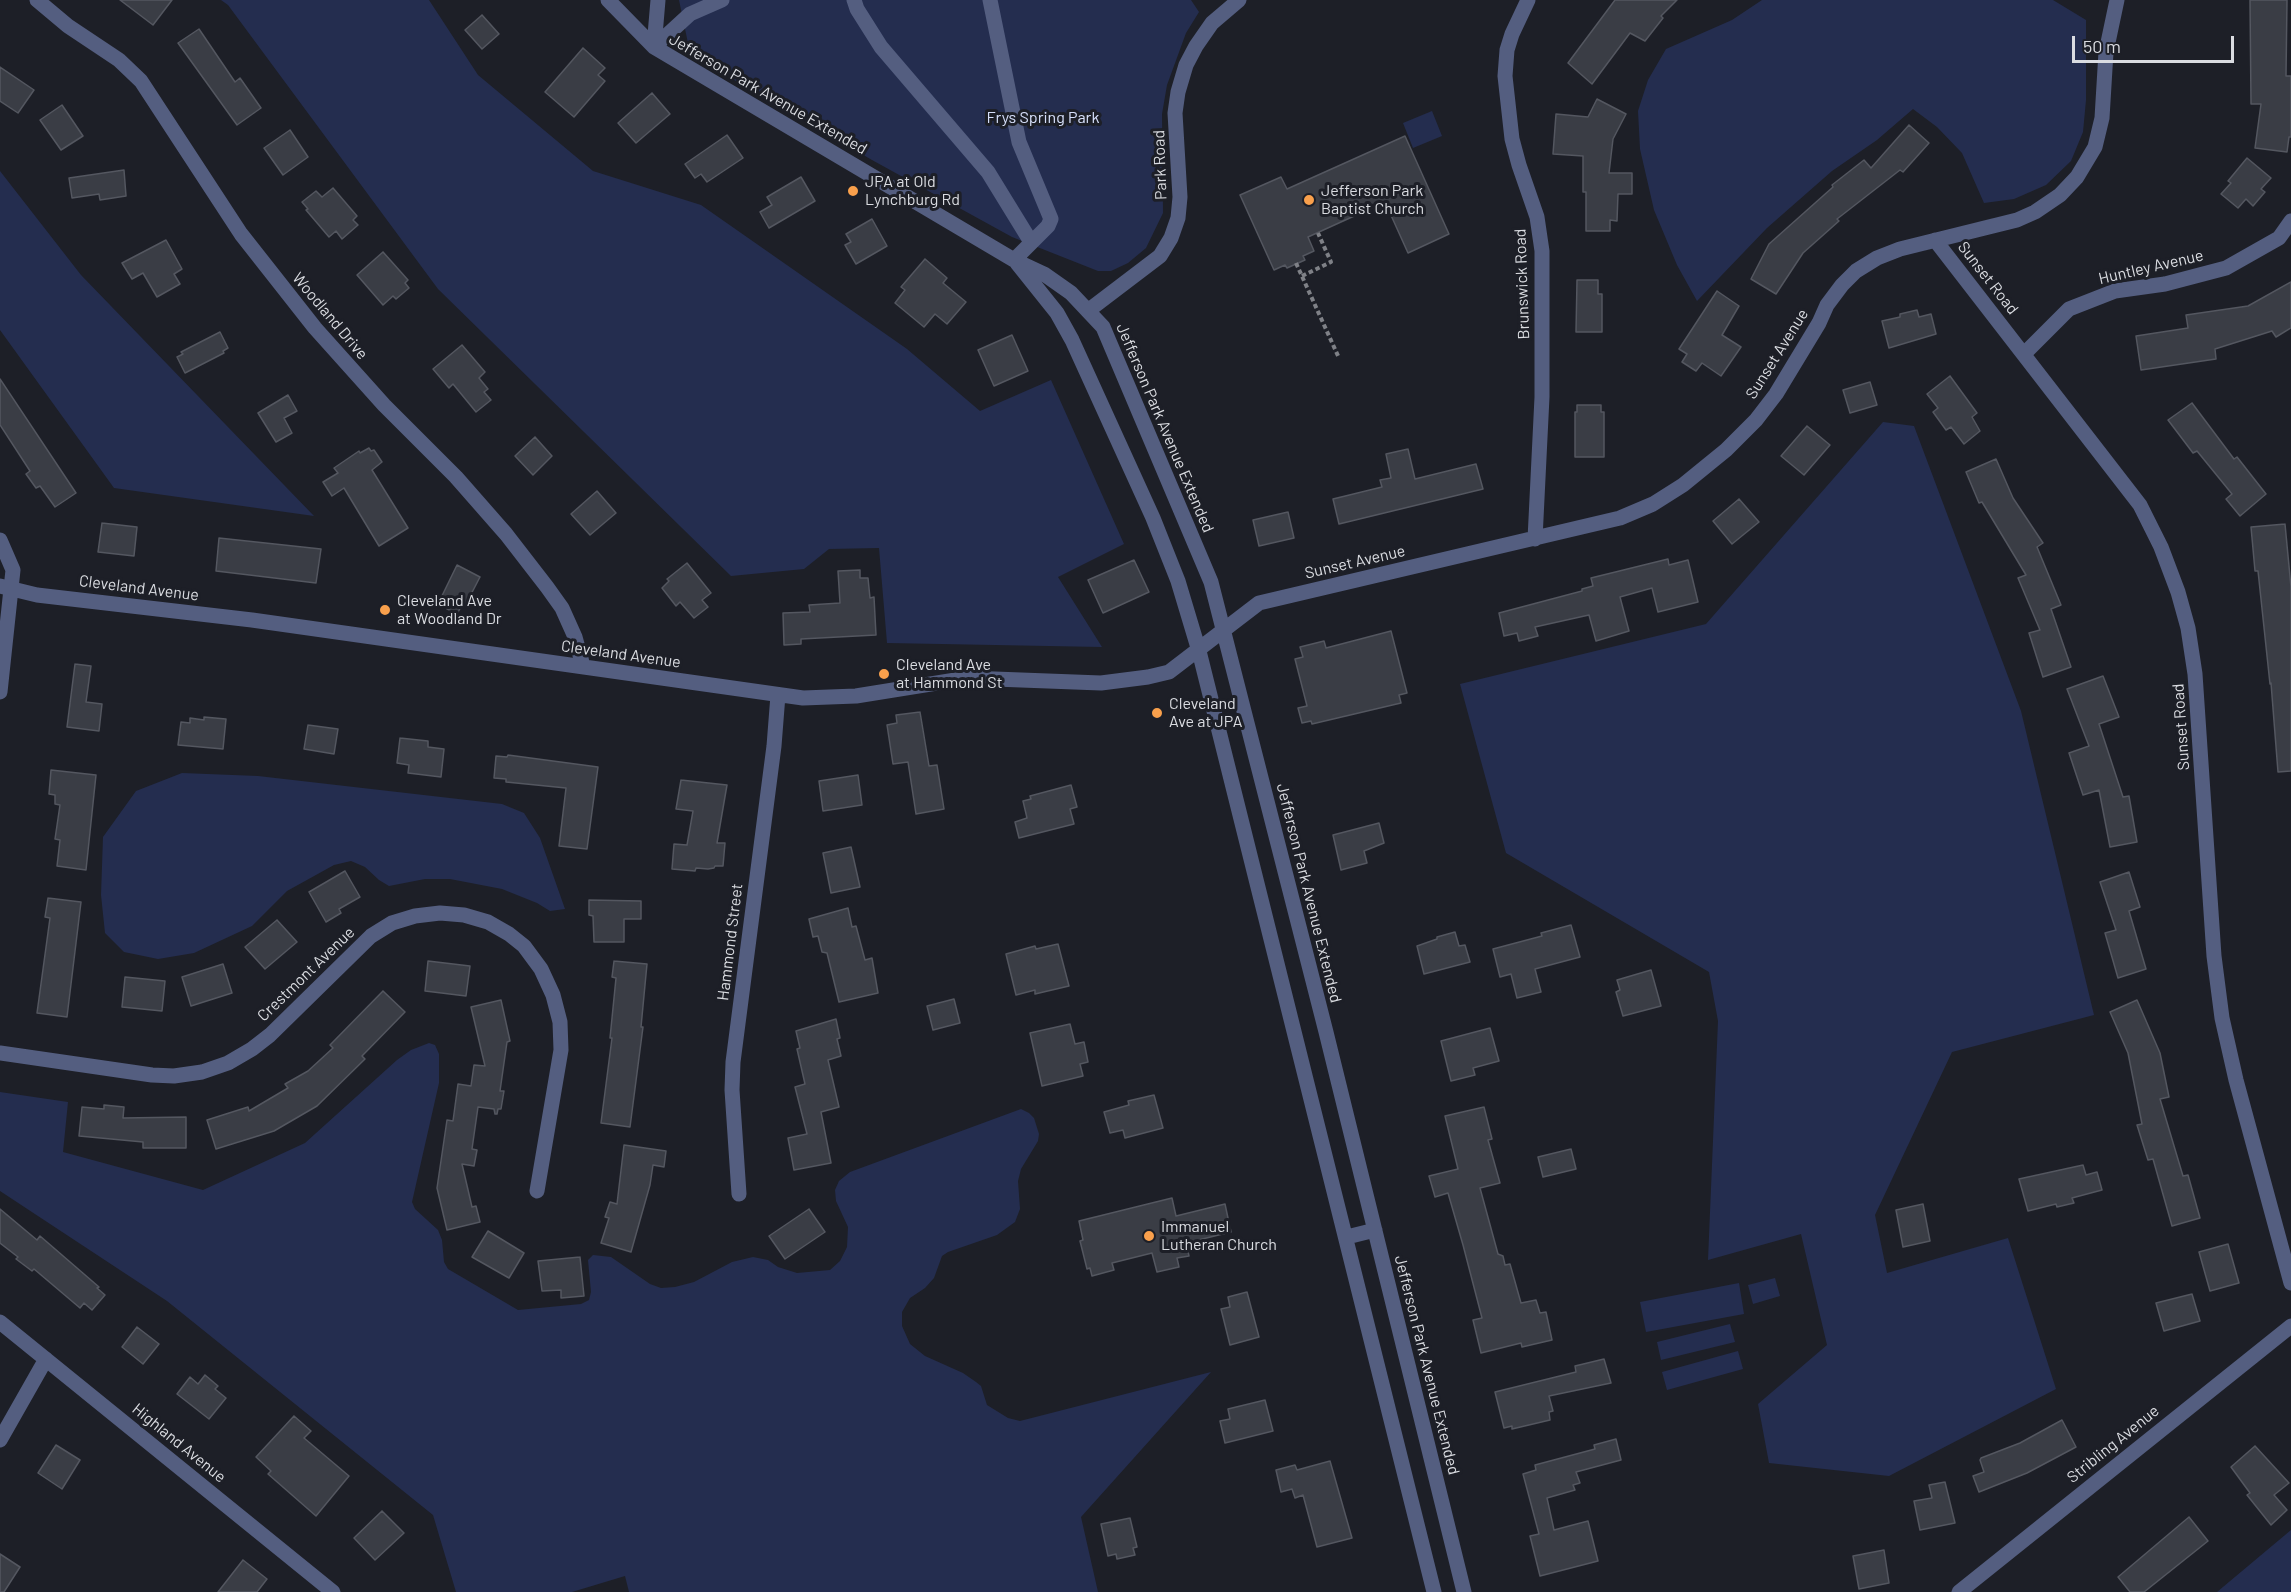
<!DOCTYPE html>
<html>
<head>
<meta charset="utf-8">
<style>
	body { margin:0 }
	#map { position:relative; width:2291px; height:1592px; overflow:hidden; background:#1d1f27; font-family:Barlow,sans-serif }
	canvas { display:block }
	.scale { position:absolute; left:2072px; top:36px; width:162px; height:27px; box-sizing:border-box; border:3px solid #dadce1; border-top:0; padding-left:8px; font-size:18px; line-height:21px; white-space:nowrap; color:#dadce1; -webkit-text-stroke:4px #1d1f27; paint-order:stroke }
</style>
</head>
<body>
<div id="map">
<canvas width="2291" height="1592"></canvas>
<div class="scale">50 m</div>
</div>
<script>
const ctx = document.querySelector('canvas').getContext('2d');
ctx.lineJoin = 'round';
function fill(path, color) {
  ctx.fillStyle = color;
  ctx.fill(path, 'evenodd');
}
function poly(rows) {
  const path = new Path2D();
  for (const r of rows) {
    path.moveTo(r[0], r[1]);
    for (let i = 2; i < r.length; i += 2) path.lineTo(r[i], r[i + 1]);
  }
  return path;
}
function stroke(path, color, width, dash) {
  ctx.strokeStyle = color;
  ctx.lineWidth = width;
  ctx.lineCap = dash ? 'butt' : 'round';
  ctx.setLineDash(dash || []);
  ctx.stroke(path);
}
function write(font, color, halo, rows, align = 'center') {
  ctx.font = font + ' Barlow,sans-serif';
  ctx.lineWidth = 6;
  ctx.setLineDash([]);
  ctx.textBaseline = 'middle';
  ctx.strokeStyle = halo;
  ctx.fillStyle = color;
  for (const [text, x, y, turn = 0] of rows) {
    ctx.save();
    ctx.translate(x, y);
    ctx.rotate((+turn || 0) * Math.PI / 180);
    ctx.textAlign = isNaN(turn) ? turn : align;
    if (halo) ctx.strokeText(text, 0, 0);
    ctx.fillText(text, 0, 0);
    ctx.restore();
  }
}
fill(poly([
	[221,0,429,0,478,75,593,171,701,205,907,349,980,411,1051,380,1124,544,1058,577,1102,647,887,643,879,548,829,549,804,569,731,576,438,289,228,5],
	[679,0,1191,0,1199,12,1186,33,1167,85,1162,114,1163,213,1146,248,1128,263,1111,271,1098,271,1012,237,872,160,705,63,689,48],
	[1762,0,2053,0,2086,20,2086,100,2083,132,2071,161,2046,185,2014,199,1984,203,1962,153,1937,127,1913,109,1877,140,1832,171,1767,228,1697,301,1677,265,1654,210,1640,149,1638,111,1648,80,1666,49,1732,20],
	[1432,111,1442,136,1413,148,1403,123],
	[0,171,81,275,314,516,114,488,0,330],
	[1883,422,1914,426,2021,711,2094,1015,1952,1052,1875,1215,1887,1273,2008,1238,2056,1389,1889,1476,1769,1463,1758,1404,1827,1345,1801,1234,1708,1260,1718,1021,1709,972,1506,853,1460,684,1706,624],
	[182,773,258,776,502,804,524,813,540,838,565,909,550,911,537,903,502,889,450,879,425,879,389,886,379,880,365,867,351,861,334,865,287,891,252,926,194,953,158,959,124,952,105,933,101,895,103,837,136,791],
	[429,1043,435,1045,439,1054,439,1083,412,1202,415,1209,438,1230,442,1240,444,1262,448,1269,518,1310,581,1304,589,1300,591,1292,588,1260,593,1255,611,1257,650,1284,661,1288,675,1287,694,1282,732,1262,753,1257,768,1260,778,1267,797,1273,830,1270,840,1261,847,1247,848,1227,836,1201,835,1190,839,1181,850,1172,1021,1109,1029,1113,1034,1118,1039,1134,1038,1141,1021,1169,1018,1181,1020,1209,1015,1222,997,1235,948,1252,942,1256,934,1278,925,1288,910,1298,902,1312,902,1326,910,1344,925,1356,963,1373,976,1382,981,1386,987,1405,1008,1418,1020,1421,1211,1372,1081,1517,1098,1592,629,1592,625,1576,572,1592,456,1592,433,1515,167,1301,0,1191,0,1092,68,1102,63,1152,203,1190,305,1143,397,1060,411,1050],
	[1775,1278,1780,1296,1753,1304,1748,1285],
	[1739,1283,1744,1314,1646,1332,1640,1302],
	[1730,1324,1735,1342,1661,1360,1657,1342],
	[1738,1351,1743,1369,1667,1390,1662,1372],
	[2291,1530,2291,1592,2217,1592]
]), '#242d4f');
const building = poly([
	[120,0,172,0,153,25,120,0],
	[1615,0,1677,0,1661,16,1663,18,1645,41,1630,33,1592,84,1568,63,1615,0],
	[2250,0,2287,0,2286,76,2291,76,2291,137,2289,137,2287,152,2255,148,2261,104,2251,104,2250,0],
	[482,15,499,34,482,49,465,30,482,15],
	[199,29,235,82,240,78,261,108,237,125,178,43,199,29],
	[583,48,605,68,598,75,605,81,574,117,545,92,583,48],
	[0,67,34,90,18,113,0,101,0,67],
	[652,93,670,114,636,143,618,123,652,93],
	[1597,99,1626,114,1613,139,1609,173,1632,173,1632,194,1618,194,1617,221,1610,220,1610,231,1586,231,1586,192,1583,192,1583,156,1553,154,1556,114,1588,117,1597,99],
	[62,105,83,136,61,150,40,120,62,105],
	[1909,125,1929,143,1903,172,1900,170,1837,219,1839,221,1803,253,1776,294,1751,279,1769,244,1833,187,1832,185,1864,160,1871,168,1909,125],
	[290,130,308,157,283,175,264,148,290,130],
	[727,135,743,158,707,182,701,174,695,178,685,164,727,135],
	[1405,136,1449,234,1408,253,1385,202,1308,237,1314,251,1303,256,1305,260,1287,268,1285,265,1274,270,1240,195,1281,177,1287,189,1405,136],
	[2247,158,2271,178,2261,189,2265,192,2253,206,2246,199,2238,208,2221,194,2231,183,2228,181,2247,158],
	[124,170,126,196,100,200,99,194,72,198,69,178,124,170],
	[801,177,815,201,769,228,760,212,772,205,767,197,801,177],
	[333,188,357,216,353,220,358,225,342,239,336,231,329,237,306,210,308,209,302,202,316,191,322,197,333,188],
	[872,219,887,246,856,264,845,245,851,242,846,234,872,219],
	[166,240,182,269,174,274,180,284,157,297,143,273,132,279,122,263,166,240],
	[383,252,408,280,405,283,409,288,396,299,393,296,383,305,357,275,383,252],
	[925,259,947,278,943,283,966,302,947,324,935,314,924,327,895,303,905,290,901,287,925,259],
	[1577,280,1598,280,1598,294,1602,294,1602,332,1576,332,1577,280],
	[2291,282,2291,328,2276,337,2272,331,2215,349,2216,359,2141,370,2136,336,2188,328,2186,315,2248,306,2291,282],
	[1717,291,1739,306,1722,335,1741,347,1721,376,1702,363,1696,371,1682,362,1687,354,1679,349,1717,291],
	[1917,310,1919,317,1931,314,1936,334,1889,348,1882,321,1900,317,1900,314,1917,310],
	[220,332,228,348,223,351,224,353,185,373,177,357,183,354,181,352,220,332],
	[1012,335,1028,371,994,386,978,350,1012,335],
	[462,345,485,372,479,378,488,389,484,392,491,400,476,412,453,384,449,388,433,369,462,345],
	[1950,376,1977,413,1972,417,1980,431,1964,444,1951,427,1946,430,1933,412,1938,408,1927,394,1950,376],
	[0,379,76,493,55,507,40,486,36,488,26,474,30,471,0,425,0,379],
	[1870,382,1877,405,1850,413,1843,390,1870,382],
	[288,395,297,411,284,418,292,433,276,442,258,413,288,395],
	[2192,403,2234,459,2237,457,2266,494,2240,516,2226,499,2232,494,2197,451,2193,453,2168,420,2192,403],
	[1577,405,1601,405,1601,412,1604,412,1604,457,1575,457,1575,412,1577,412,1577,405],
	[1807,426,1830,445,1804,475,1781,456,1807,426],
	[535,437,552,456,533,475,515,456,535,437],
	[369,448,371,451,374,450,382,462,372,470,408,528,379,546,344,488,332,496,323,482,338,473,334,468,359,451,360,453,369,448],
	[1408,449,1415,479,1476,464,1483,489,1339,524,1333,499,1382,487,1380,480,1391,478,1386,454,1408,449],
	[1996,459,2013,498,2043,543,2037,547,2061,605,2051,609,2071,667,2043,677,2029,633,2040,630,2018,578,2026,575,1982,502,1979,503,1966,472,1996,459],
	[597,491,616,513,590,535,571,514,597,491],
	[1739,499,1759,522,1732,544,1713,521,1739,499],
	[1288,512,1294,538,1259,546,1253,520,1288,512],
	[102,523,137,527,134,556,98,552,102,523],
	[2285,524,2291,587,2291,771,2278,772,2271,683,2270,684,2258,571,2255,571,2251,527,2285,524],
	[219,538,321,549,316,583,216,571,219,538],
	[1668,559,1669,565,1688,560,1698,602,1658,612,1652,588,1620,597,1629,631,1596,641,1589,615,1535,627,1538,636,1519,641,1517,633,1504,636,1499,613,1582,591,1582,589,1593,586,1591,578,1668,559],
	[1134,560,1149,592,1103,613,1088,580,1134,560],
	[687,563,711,593,702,600,708,607,694,618,680,602,676,606,662,588,669,581,667,579,687,563],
	[457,565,480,577,466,604,463,603,457,614,438,604,457,565],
	[860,570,860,578,868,578,870,598,874,597,876,635,801,639,801,644,784,645,783,613,810,612,809,605,840,603,838,571,860,570],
	[1391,631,1407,693,1399,695,1401,703,1312,724,1311,721,1302,723,1298,708,1307,706,1295,659,1303,657,1300,647,1324,641,1326,648,1391,631],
	[75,664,91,666,86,702,102,704,99,731,67,727,75,664],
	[2103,676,2119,717,2099,724,2123,797,2129,796,2137,842,2110,847,2099,790,2083,795,2069,753,2089,746,2067,689,2103,676],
	[920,712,929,766,937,765,944,809,916,814,908,762,893,764,887,725,897,723,896,715,920,712],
	[204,717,226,719,223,749,178,745,181,722,190,723,190,718,204,720,204,717],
	[308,725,338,729,334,754,304,749,308,725],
	[400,738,428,741,428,747,444,749,441,777,408,773,409,765,397,763,400,738],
	[508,755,598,767,587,849,559,846,566,788,506,782,506,779,494,778,496,756,507,757,508,755],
	[51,770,96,775,86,870,57,866,60,840,55,839,60,805,55,804,55,795,49,794,51,770],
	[858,775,862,805,823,811,819,781,858,775],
	[681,780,727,785,717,843,725,843,723,866,715,866,714,868,708,869,696,868,695,871,672,869,674,844,687,845,693,811,676,809,681,780],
	[1071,785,1077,807,1070,809,1074,824,1019,838,1015,822,1027,818,1023,801,1031,799,1030,796,1071,785],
	[1379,823,1384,843,1364,851,1367,863,1341,870,1333,835,1379,823],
	[851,847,860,887,831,893,823,853,851,847],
	[345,871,360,897,339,909,341,913,326,922,309,892,345,871],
	[2129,872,2140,907,2129,911,2146,969,2118,978,2105,933,2116,930,2100,882,2129,872],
	[48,898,81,902,67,1017,37,1013,50,918,45,917,48,898],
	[589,900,641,901,641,919,624,919,624,942,594,942,593,916,589,915,589,900],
	[848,908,852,927,856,926,865,960,872,958,878,993,839,1002,827,953,822,952,818,936,813,937,809,919,848,908],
	[277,920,297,942,265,969,245,947,277,920],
	[1571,925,1580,957,1535,969,1541,992,1517,998,1511,974,1500,977,1493,949,1542,936,1541,933,1571,925],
	[1455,932,1459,946,1465,945,1470,962,1424,974,1417,946,1437,939,1437,937,1455,932],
	[1058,944,1069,986,1035,994,1035,990,1016,995,1006,954,1035,946,1036,949,1058,944],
	[428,961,470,966,466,996,425,991,428,961],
	[614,961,647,964,641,1027,643,1027,630,1127,601,1123,612,1038,610,1038,616,978,612,977,614,961],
	[223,964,232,993,191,1006,182,977,223,964],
	[1651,970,1661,1006,1623,1016,1616,992,1620,990,1617,980,1651,970],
	[125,977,165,981,162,1011,122,1007,125,977],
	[383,991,405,1012,362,1056,365,1059,317,1106,274,1131,216,1149,207,1120,248,1107,249,1111,288,1088,285,1084,308,1071,333,1048,330,1045,383,991],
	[954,999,960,1023,933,1030,927,1006,954,999],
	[501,1000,510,1041,507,1042,500,1091,504,1091,501,1109,498,1109,497,1114,495,1114,494,1109,478,1107,472,1149,477,1150,474,1166,462,1164,472,1207,476,1206,480,1222,447,1230,437,1188,447,1120,453,1121,458,1084,471,1086,474,1065,485,1066,471,1007,501,1000],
	[2137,1000,2160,1053,2169,1097,2160,1099,2183,1176,2188,1175,2200,1218,2172,1226,2153,1159,2148,1160,2137,1125,2142,1124,2128,1053,2110,1012,2137,1000],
	[836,1019,840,1038,837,1039,841,1056,828,1060,839,1107,821,1112,831,1163,794,1170,788,1138,807,1134,795,1087,805,1084,797,1049,800,1048,796,1031,836,1019],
	[1070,1024,1075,1044,1084,1042,1088,1062,1080,1064,1083,1076,1042,1086,1030,1033,1070,1024],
	[1490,1028,1499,1061,1473,1068,1475,1075,1451,1081,1441,1041,1490,1028],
	[1154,1095,1163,1128,1125,1138,1123,1130,1110,1133,1104,1112,1129,1105,1128,1101,1154,1095],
	[104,1105,124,1107,123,1118,186,1117,186,1148,143,1148,143,1142,79,1136,82,1107,104,1109,104,1105],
	[1484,1107,1492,1139,1488,1140,1500,1183,1480,1188,1498,1254,1503,1256,1505,1265,1510,1264,1521,1303,1536,1300,1540,1313,1546,1312,1552,1340,1522,1347,1521,1343,1481,1353,1473,1320,1482,1318,1463,1245,1448,1193,1435,1197,1429,1176,1458,1169,1445,1116,1484,1107],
	[624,1145,666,1151,664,1167,653,1165,650,1185,631,1252,601,1243,609,1218,605,1217,610,1202,617,1204,624,1145],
	[1571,1149,1576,1169,1543,1177,1538,1157,1571,1149],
	[2083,1165,2086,1175,2097,1172,2102,1190,2072,1198,2074,1203,2057,1207,2056,1204,2028,1211,2019,1179,2083,1165],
	[1172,1198,1176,1216,1225,1204,1231,1232,1186,1243,1189,1256,1177,1258,1179,1267,1157,1272,1152,1253,1112,1263,1114,1270,1092,1276,1090,1268,1087,1269,1080,1241,1083,1240,1079,1221,1172,1198],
	[1923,1204,1930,1241,1903,1247,1896,1210,1923,1204],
	[0,1209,37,1240,40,1236,99,1287,97,1288,105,1295,92,1310,84,1303,80,1308,34,1269,32,1271,16,1259,18,1257,0,1243,0,1209],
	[809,1209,825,1232,785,1259,769,1236,809,1209],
	[488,1231,524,1253,509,1278,472,1257,488,1231],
	[2228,1244,2239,1283,2210,1291,2199,1252,2228,1244],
	[580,1257,584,1296,561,1298,561,1290,542,1291,538,1261,580,1257],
	[1247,1292,1259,1337,1230,1345,1221,1309,1230,1307,1228,1297,1247,1292],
	[2192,1294,2200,1321,2164,1331,2156,1303,2192,1294],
	[137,1327,159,1344,143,1364,122,1347,137,1327],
	[1604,1359,1611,1383,1549,1396,1553,1411,1549,1412,1550,1420,1512,1429,1512,1426,1504,1428,1495,1392,1576,1372,1575,1366,1604,1359],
	[205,1375,218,1386,215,1389,226,1398,209,1419,177,1394,190,1377,198,1384,205,1375],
	[1265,1400,1273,1431,1225,1443,1220,1421,1230,1419,1228,1409,1265,1400],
	[294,1416,311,1431,304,1438,349,1476,316,1516,268,1474,271,1471,256,1457,294,1416],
	[2062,1420,2076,1447,2027,1473,1979,1492,1973,1476,1984,1472,1980,1460,1981,1458,2020,1443,2062,1420],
	[1616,1439,1621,1460,1576,1472,1580,1483,1573,1485,1575,1490,1547,1498,1554,1530,1588,1521,1598,1561,1540,1576,1530,1536,1539,1534,1523,1474,1536,1470,1535,1465,1595,1449,1594,1445,1616,1439],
	[56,1445,80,1460,62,1489,38,1473,56,1445],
	[2255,1446,2289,1483,2274,1495,2287,1510,2271,1525,2247,1495,2250,1493,2231,1467,2255,1446],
	[1330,1461,1352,1538,1317,1547,1303,1495,1295,1498,1292,1489,1281,1492,1276,1470,1295,1465,1297,1470,1330,1461],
	[1945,1482,1955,1523,1920,1530,1914,1501,1932,1498,1929,1485,1945,1482],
	[382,1511,404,1533,375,1560,354,1538,382,1511],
	[2189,1517,2208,1541,2144,1592,2130,1592,2118,1577,2189,1517],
	[1130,1518,1137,1547,1133,1548,1135,1555,1117,1559,1116,1554,1108,1556,1101,1524,1130,1518],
	[1884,1550,1889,1583,1859,1589,1853,1556,1884,1550],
	[0,1554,20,1567,4,1592,0,1592,0,1554],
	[243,1560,267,1579,257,1592,218,1592,243,1560]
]);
fill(building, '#3a3d45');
stroke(building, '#545760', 1.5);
stroke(poly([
	[1296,263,1339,358],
	[1302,276,1331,262,1318,233]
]), '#7f8187', 4, [4.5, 3]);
stroke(poly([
	[37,0,68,26,119,60,141,81,241,234,315,328,384,405,456,477,506,534,547,587,562,608,575,637,583,666],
	[608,0,654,47,1014,260,1044,274,1071,293,1103,327,1211,582,1326,1032,1464,1592],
	[854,0,857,9,881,47,988,172,1031,242],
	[990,0,1019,142,1051,219,1048,226,1014,260],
	[1528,0,1512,34,1507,50,1505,76,1512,139,1519,165,1537,217,1542,251,1542,397,1535,539],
	[654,47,690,14,722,0],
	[654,47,658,0],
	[1935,240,2140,505,2161,547,2178,592,2188,628,2195,674,2214,956,2222,1018,2236,1080,2291,1283],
	[1017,263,1057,313,1072,340,1153,518,1178,581,1199,651,1434,1592],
	[1089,310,1160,256,1171,238,1178,218,1180,197,1175,113,1178,92,1186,65,1196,46,1212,23,1239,0],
	[2024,354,2069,309,2115,291,2165,284,2226,268,2279,238,2291,221],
	[0,540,13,570,0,692],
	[0,586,37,595,252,620,803,698,856,696,968,678,1101,683,1148,677,1169,672,1259,603,1620,518,1653,504,1683,485,1726,450,1756,420,1776,394,1819,323,1827,305,1842,285,1856,271,1877,258,1900,249,2017,220,2035,212,2060,195,2077,177,2095,147,2102,118,2106,52,2117,0],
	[0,1053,152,1075,174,1076,202,1072,228,1063,252,1049,270,1035,371,936,392,923,415,916,440,913,464,915,488,922,509,934,524,946,541,969,553,995,560,1022,561,1050,537,1191],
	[739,1194,732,1090,733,1062,774,746,778,695],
	[1347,1237,1375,1230],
	[0,1322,333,1592],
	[0,1440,46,1359],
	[1959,1592,2291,1326]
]), '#545e80', 15);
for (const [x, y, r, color] of [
	[853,191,6,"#f9a04c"],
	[1309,200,6,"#f9a04c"],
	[385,610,6,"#f9a04c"],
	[884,674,6,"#f9a04c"],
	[1157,713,6,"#f9a04c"],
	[1149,1236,6,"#f9a04c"]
]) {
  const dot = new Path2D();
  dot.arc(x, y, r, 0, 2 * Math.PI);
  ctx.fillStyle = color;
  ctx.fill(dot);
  stroke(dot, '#1d1f27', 2);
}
write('16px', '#dadce1', '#1d1f27', [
	["Jefferson Park Avenue Extended",768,94,30],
	["Park Road",1160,165,-92],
	["Huntley Avenue",2151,267,-13],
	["Sunset Road",1988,278,52],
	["Brunswick Road",1522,284,-92],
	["Woodland Drive",330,316,50],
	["Sunset Avenue",1777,354,-58],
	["Jefferson Park Avenue Extended",1165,428,67],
	["Sunset Avenue",1355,562,-13],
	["Cleveland Avenue",139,588,7],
	["Cleveland Avenue",621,654,8],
	["Sunset Road",2181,727,-94],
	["Jefferson Park Avenue Extended",1309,893,76],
	["Hammond Street",730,942,-83],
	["Crestmont Avenue",306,974,-44],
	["Jefferson Park Avenue Extended",1427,1365,76],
	["Highland Avenue",179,1443,39],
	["Stribling Avenue",2113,1444,-39]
]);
write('16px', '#d7e0fb', '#1d1f27', [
	["Frys Spring Park",1043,118]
]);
write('16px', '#dadce1', '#1d1f27', [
	["JPA at Old",865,182],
	["Lynchburg Rd",865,200],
	["Jefferson Park",1321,191],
	["Baptist Church",1321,209],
	["Cleveland Ave",397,601],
	["at Woodland Dr",397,619],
	["Cleveland Ave",896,665],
	["at Hammond St",896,683],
	["Cleveland",1169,704],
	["Ave at JPA",1169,722],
	["Immanuel",1161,1227],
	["Lutheran Church",1161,1245]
], 'left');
</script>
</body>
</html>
